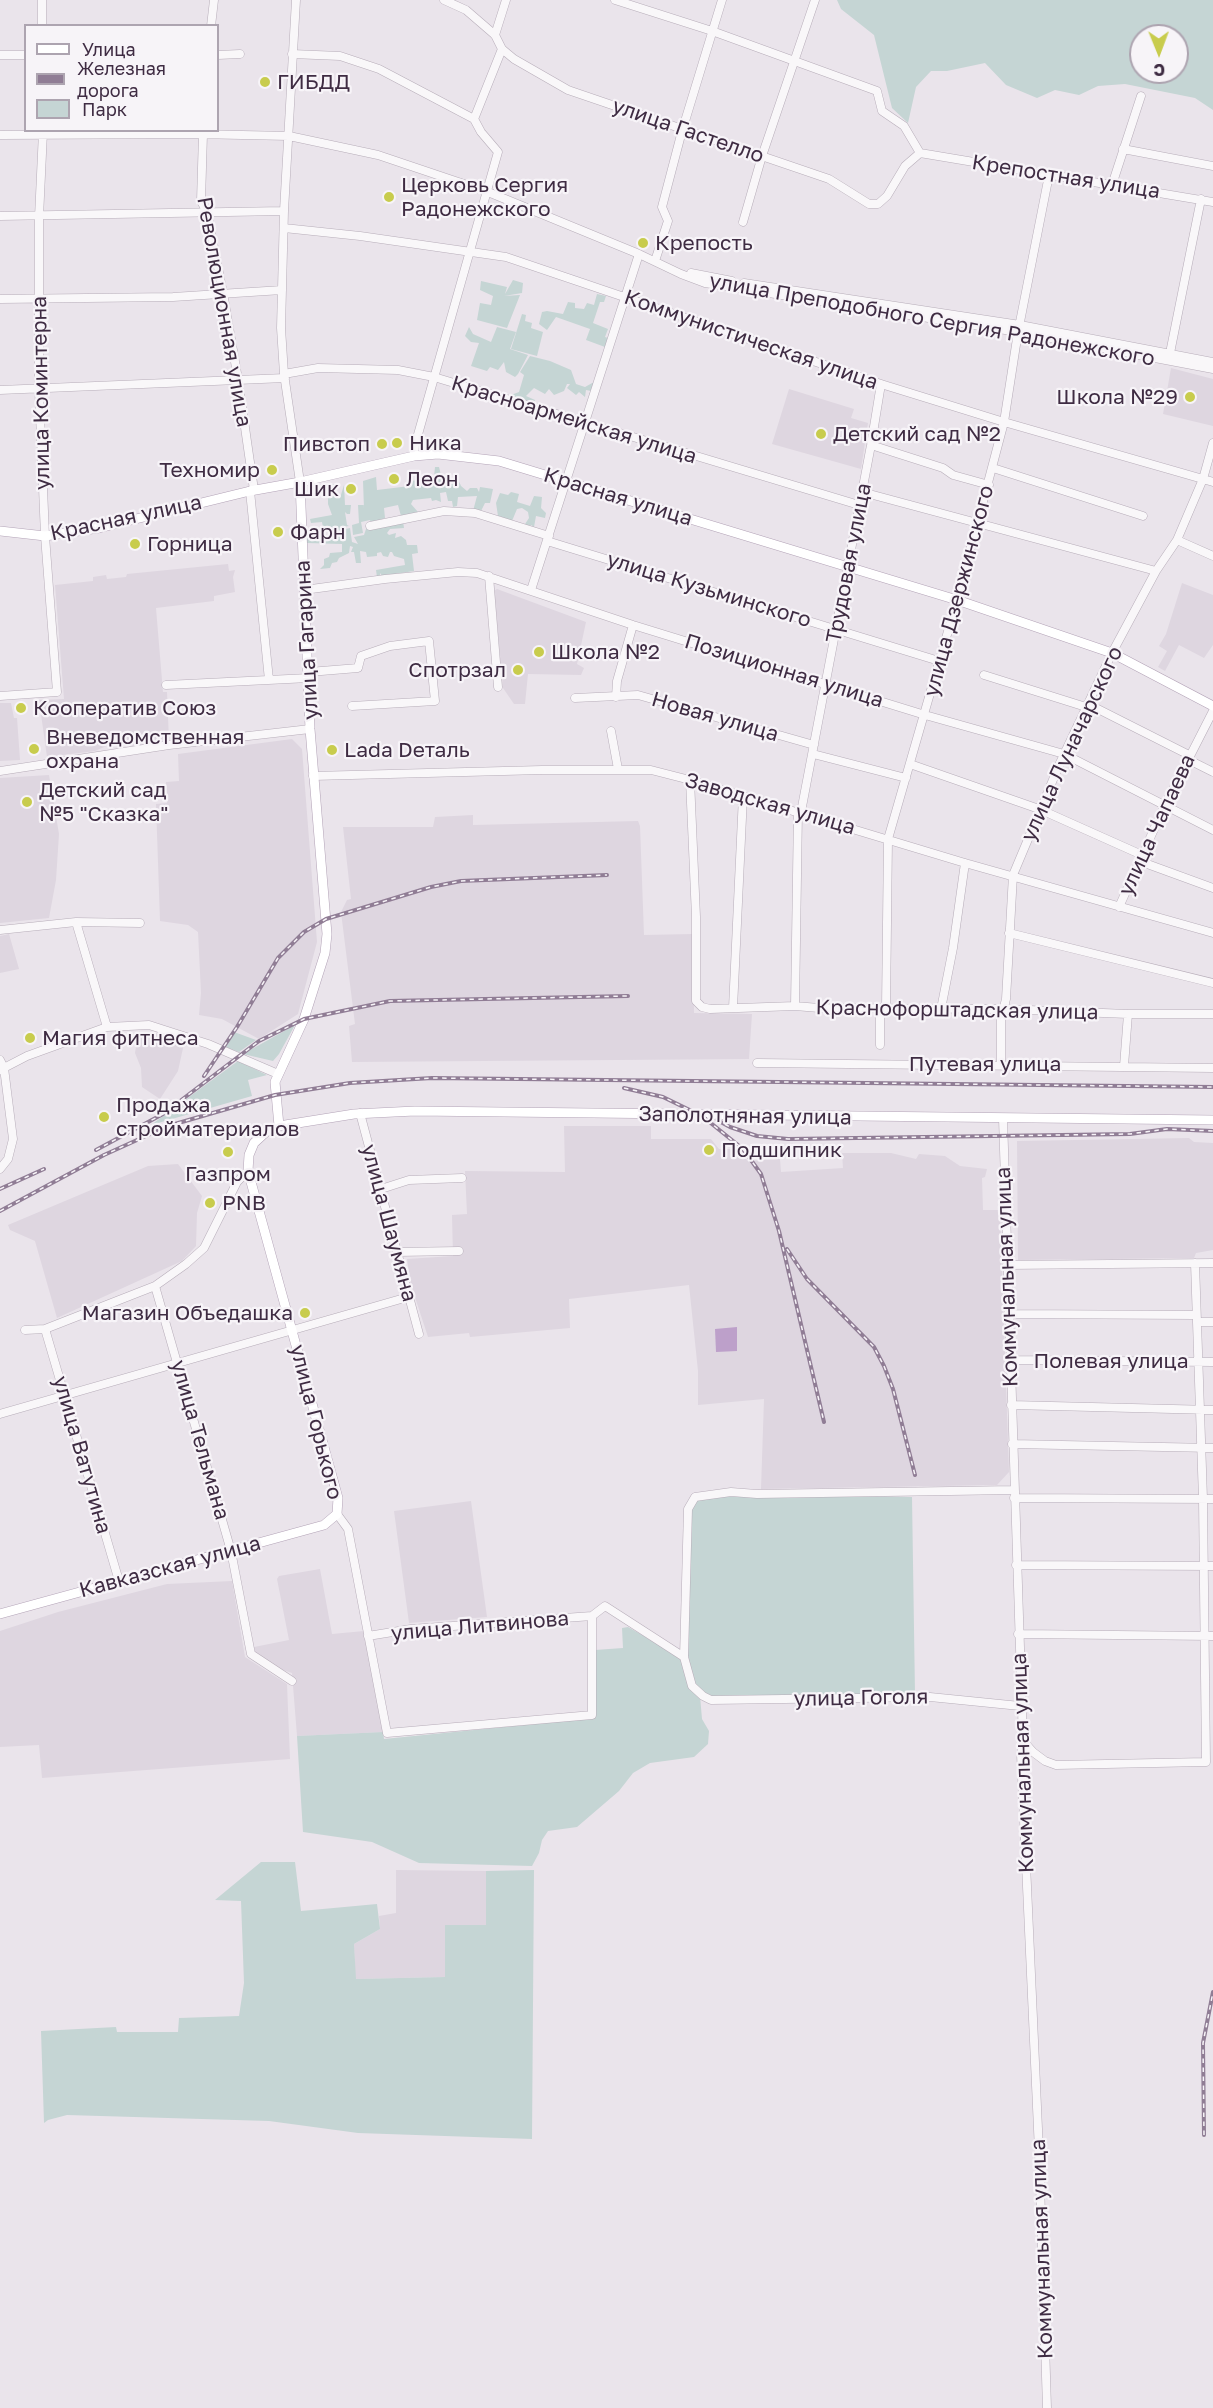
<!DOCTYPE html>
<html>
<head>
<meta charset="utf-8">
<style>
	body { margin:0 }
	#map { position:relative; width:1213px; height:2408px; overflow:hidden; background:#eae4eb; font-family:"Golos Text",sans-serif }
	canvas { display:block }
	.legend { position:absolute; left:24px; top:24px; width:195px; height:108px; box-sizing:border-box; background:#f7f4f8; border:2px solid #ada4b0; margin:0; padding:8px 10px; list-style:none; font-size:18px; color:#3f2c43 }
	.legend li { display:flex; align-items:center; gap:12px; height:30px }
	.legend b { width:30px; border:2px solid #ada4b0 }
	.north { position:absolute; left:1129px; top:24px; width:60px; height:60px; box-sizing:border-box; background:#f7f4f8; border:2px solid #ada4b0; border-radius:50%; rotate:179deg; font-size:16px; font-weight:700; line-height:24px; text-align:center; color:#3f2c43 }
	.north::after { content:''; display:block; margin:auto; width:21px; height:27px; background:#c8cc4d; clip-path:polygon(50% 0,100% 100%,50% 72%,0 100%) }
</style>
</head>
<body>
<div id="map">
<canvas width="1213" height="2408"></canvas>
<ul class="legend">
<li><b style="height:8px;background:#fff"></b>Улица</li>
<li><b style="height:8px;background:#907d95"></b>Железная дорога</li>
<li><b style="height:16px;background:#c5d5d4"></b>Парк</li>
</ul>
<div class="north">С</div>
</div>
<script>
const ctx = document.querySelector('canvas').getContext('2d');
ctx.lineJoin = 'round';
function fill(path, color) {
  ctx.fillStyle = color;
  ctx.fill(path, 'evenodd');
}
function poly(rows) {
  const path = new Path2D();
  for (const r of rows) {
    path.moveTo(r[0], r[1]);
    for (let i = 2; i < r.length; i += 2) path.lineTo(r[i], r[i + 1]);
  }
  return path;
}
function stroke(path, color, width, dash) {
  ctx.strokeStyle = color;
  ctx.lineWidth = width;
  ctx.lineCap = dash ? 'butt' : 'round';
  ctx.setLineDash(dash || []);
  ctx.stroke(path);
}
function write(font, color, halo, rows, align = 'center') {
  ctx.font = font + ' "Golos Text",sans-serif';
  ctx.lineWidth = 4.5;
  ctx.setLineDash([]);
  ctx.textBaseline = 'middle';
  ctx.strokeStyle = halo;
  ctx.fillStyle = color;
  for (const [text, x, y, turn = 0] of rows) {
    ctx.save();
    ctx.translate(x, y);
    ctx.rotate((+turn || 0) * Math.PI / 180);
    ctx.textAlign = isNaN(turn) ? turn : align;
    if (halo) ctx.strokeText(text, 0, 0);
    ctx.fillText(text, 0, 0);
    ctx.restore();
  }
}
fill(poly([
	[1171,368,1213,379,1213,426,1163,414],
	[789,389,854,409,851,418,868,423,861,469,772,444],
	[228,564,229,571,235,570,233,577,235,592,214,596,214,601,156,608,163,692,167,692,169,741,132,746,113,743,95,751,47,757,39,700,64,699,55,585,93,581,93,577,106,575,107,579,126,577,127,574],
	[1182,583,1213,595,1213,645,1204,658,1179,645,1165,671,1158,667,1167,651,1159,646,1166,634],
	[497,589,586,622,577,664,584,668,581,675,528,674,525,704,514,704,503,688,494,591],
	[0,703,11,703,14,718,17,718,20,760,0,761],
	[292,739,302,749,317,942,298,1014,259,1039,222,1019,199,1015,201,993,198,932,188,925,160,921,156,804,167,803,166,782,179,781,178,754],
	[49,775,59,834,56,880,49,918,0,923,0,778],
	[473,815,473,825,638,821,640,826,644,935,693,934,694,1013,752,1014,749,1059,352,1062,349,1026,355,1024,341,912,347,900,351,899,343,827,433,827,435,817],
	[9,934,19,969,0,973,0,936],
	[154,1033,163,1034,164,1036,185,1039,178,1071,160,1099,142,1087,141,1068,135,1053,138,1034,153,1036],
	[564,1126,651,1126,651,1139,711,1139,719,1149,730,1149,749,1161,780,1159,781,1172,843,1168,842,1153,891,1153,916,1159,919,1154,945,1156,960,1166,987,1169,985,1177,982,1178,983,1210,1000,1210,1009,1472,997,1485,761,1489,764,1399,698,1405,698,1371,689,1285,569,1299,570,1328,470,1337,469,1333,428,1337,411,1285,407,1259,453,1256,452,1215,467,1214,465,1171,565,1172],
	[1189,1138,1194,1142,1213,1143,1213,1250,1196,1253,1194,1258,1018,1260,1017,1141],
	[178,1164,202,1196,197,1213,196,1246,182,1261,57,1318,35,1241,10,1230,8,1225,148,1166],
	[471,1501,487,1617,409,1623,394,1511],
	[320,1569,332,1634,364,1631,383,1732,297,1736,292,1673,271,1666,256,1655,254,1647,289,1640,277,1579,279,1576],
	[232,1581,245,1657,287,1684,290,1759,42,1778,39,1745,0,1747,0,1631,58,1612,167,1584],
	[396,1870,486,1871,486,1925,445,1977,355,1979,354,1944,380,1929,379,1916,396,1913]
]), '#ded6e0');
fill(poly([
	[837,0,1213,0,1213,110,1195,98,1125,84,1098,86,1079,95,1055,90,1037,98,1006,85,985,63,947,71,931,71,916,87,908,123,892,108,874,35,841,9],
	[1141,36,1177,36,1177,72,1141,72],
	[513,280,523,283,522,293,504,296,520,295,507,328,477,320,480,303,491,305,493,296,480,290,481,281,507,287,505,294],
	[597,294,606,296,604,302,600,302,593,323,608,329,605,337,608,338,605,347,586,340,590,329,556,317,547,330,539,324,542,312,547,311,563,314,568,302,575,303,575,308,584,309,587,303,594,305],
	[522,314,526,315,525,321,532,323,531,328,543,332,537,356,511,349],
	[469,327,473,334,491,342,497,327,516,332,510,349,528,355,518,374,515,377,506,372,504,362,498,370,490,367,487,371,471,366,479,343,471,342,465,336],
	[530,356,550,361,571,370,576,384,585,387,594,382,591,391,586,390,585,397,579,392,576,395,567,388,570,384,567,384,564,391,554,395,549,389,545,394,534,388,526,396,535,400,533,405,514,401,511,395,519,392,524,375,520,372],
	[435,467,439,467,442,479,452,484,453,481,458,479,461,486,467,491,470,488,477,488,479,492,480,487,493,489,490,503,485,503,480,513,473,511,477,496,458,497,457,506,453,507,452,501,448,501,446,492,440,493,441,502,436,500,432,501,431,498,413,500,411,504,418,512,401,516,398,505,384,508,385,518,371,523,370,520,361,522,363,533,353,535,352,525,359,523,358,505,364,505,364,509,363,481,376,477,377,490,410,486,411,481,434,477],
	[335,484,335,498,340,498,344,485,345,505,351,505,350,514,347,514,345,512,347,525,349,526,343,527,341,532,337,528,323,528,322,522,311,523,310,519,332,515,328,504,328,485],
	[511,492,519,494,517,502,530,506,534,496,542,497,541,508,546,513,545,518,536,516,534,527,531,525,529,527,525,524,529,518,528,512,522,508,517,509,512,521,498,516,496,503,500,493,508,495],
	[403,521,404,528,390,529,387,533,389,535,396,533,395,538,401,536,406,540,407,545,417,545,418,553,412,554,414,571,382,576,380,573,380,576,377,577,376,570,405,565,404,559,394,556,392,552,390,552,388,557,383,556,381,552,377,553,377,556,367,557,366,552,360,551,361,563,356,563,354,552,351,552,353,547,350,546,349,553,339,558,337,562,332,563,330,568,320,569,324,565,324,559,329,557,330,553,342,552,342,544,307,543,307,536,320,534,323,539,335,538,336,530,341,534,345,529,350,528,352,542,358,544,354,537,364,535,366,529],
	[295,1025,279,1054,273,1061,243,1054],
	[234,1032,256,1040,239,1052,225,1047],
	[238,1061,267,1075,248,1080,252,1096,151,1125],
	[757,1494,912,1497,915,1694,711,1700,692,1686,687,1671,688,1509,695,1497],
	[628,1627,686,1660,700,1696,702,1719,709,1731,708,1744,694,1757,650,1763,633,1773,619,1791,577,1827,548,1831,542,1840,539,1853,532,1866,419,1863,372,1842,303,1832,297,1736,383,1732,384,1739,594,1718,595,1650,623,1648,622,1628],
	[261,1862,295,1862,301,1911,377,1904,380,1929,354,1944,356,1979,445,1977,445,1925,486,1925,486,1871,534,1870,532,2139,358,2133,269,2121,67,2115,48,2120,44,2123,41,2031,116,2027,117,2032,178,2032,179,2018,239,2016,244,1983,241,1901,215,1900]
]), '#c5d5d4');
fill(poly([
	[737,1327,737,1351,716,1352,715,1329]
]), '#bda0ca');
const minor = poly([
	[42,0,42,26],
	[296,0,284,211,281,328,284,374,300,482],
	[444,0,466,10,495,35,502,49,514,59,568,90,829,179,869,204,878,204,887,196,905,166,920,153],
	[615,0,712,31,877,91,882,111,904,126,920,153],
	[211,26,214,0],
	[495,35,506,0],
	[292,54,340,56,379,69,474,119,481,132,498,152,415,445,414,456],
	[0,55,26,55],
	[218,55,240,54],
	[474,119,502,49],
	[203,134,201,201,207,212,223,293,238,379,254,490],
	[0,135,195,134,289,136,378,155,488,192,639,254,681,274,705,283,1018,332,1213,369],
	[1123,149,1213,166],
	[920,153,1213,202],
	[1112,185,1141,96],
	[0,216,284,211],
	[743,222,762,156,815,0],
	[284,228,360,236,506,257,881,384,1004,422,1213,482],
	[655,261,668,221,662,207,682,131,722,0],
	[691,273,732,281],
	[744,283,1020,325,1213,362],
	[0,299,173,297,282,290],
	[1169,358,1201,199],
	[284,374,318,368,398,370,434,377,859,505],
	[0,390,285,378],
	[871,445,943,468,953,475,989,485],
	[993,468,1143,516],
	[250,491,269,680],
	[862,492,1156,571],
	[370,526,444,511,475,513,549,536],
	[1177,540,1213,556],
	[547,541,939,661],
	[489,576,498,687],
	[304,590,385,579,458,572,477,573,633,625,925,715,1064,754,1213,830],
	[531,590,639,254],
	[309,672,358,668,361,656,390,646,429,641,435,701,352,706],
	[984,675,1086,707],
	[166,685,309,678],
	[0,696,57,692,45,536,39,390,39,217,43,132],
	[616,697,617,681,633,625],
	[575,698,638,695,814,745],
	[1088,704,1189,755],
	[611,731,618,769],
	[813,754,906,778],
	[1187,759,1213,772],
	[910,764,1039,809,1142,855],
	[0,771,169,745,310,729],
	[313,776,542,770,651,770,690,780,965,863,1213,933],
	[690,780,696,917,696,1001,702,1007,710,1009,795,1006,819,1008,1003,1009,1128,1014,1213,1014],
	[801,812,871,445,881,384],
	[1139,861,1213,888],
	[1119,907,1164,807,1213,711],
	[76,922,107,1027],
	[0,930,76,922,140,923],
	[1009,933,1213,983],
	[795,1006,798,811],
	[733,1008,743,796],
	[886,1008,888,839,957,600,1004,422,1018,332,1049,175],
	[941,1009,953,948,965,863],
	[880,1045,880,1008],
	[0,1060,4,1068,13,1139,8,1159,0,1169],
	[757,1063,1213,1068],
	[1001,1064,1001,1019,1006,999,1013,875,1060,763,1112,653,1156,571,1177,540,1203,479,1213,443],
	[1124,1066,1128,1014],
	[0,1070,27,1056,107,1027,149,1025,208,1044,278,1074],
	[360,1113,419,1334],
	[1003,1118,1023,1741,1021,1754,1039,2151,1047,2408],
	[381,1189,409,1180,462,1178],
	[397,1252,459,1251],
	[1007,1265,1213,1263],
	[155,1286,231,1551,251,1654,292,1681],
	[1008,1314,1196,1315],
	[1197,1322,1213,1322],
	[45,1329,119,1581],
	[25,1330,45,1329,155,1286,186,1264,204,1248,237,1182,248,1171],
	[1010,1360,1213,1362],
	[1011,1405,1213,1410],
	[0,1414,408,1297],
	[1012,1444,1213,1448],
	[1014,1490,757,1494,731,1492,695,1497,688,1509,684,1657,692,1686,703,1696,711,1700,930,1697,1020,1706],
	[1014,1498,1213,1499],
	[337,1514,348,1529,387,1733,592,1715,592,1616],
	[1016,1565,1213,1566],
	[592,1616,605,1606,684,1657],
	[1018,1634,1213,1636],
	[368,1636,411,1629,592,1616],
	[1023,1741,1033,1752,1045,1761,1056,1765,1206,1762,1203,1499,1195,1263]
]);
const major = poly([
	[0,531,45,536,99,528,250,491,300,482,414,456,438,454,499,461,957,600,1112,653,1213,706],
	[279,1126,275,1082,304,1019,325,953,327,934,310,729,300,482],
	[0,1614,324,1525,337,1514,338,1498,248,1171,249,1155,254,1143,267,1131,279,1126,354,1114,415,1111,1213,1120]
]);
stroke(minor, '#b7adb9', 9);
stroke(major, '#b3a3b7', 10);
stroke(minor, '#f9f7f9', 8);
stroke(major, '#fff', 9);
const rail = poly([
	[204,1076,237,1027,278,958,304,932,326,919,431,887,461,881,607,875],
	[624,1088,663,1097,702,1116,743,1149,761,1174,779,1231,824,1422],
	[717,1120,730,1127,757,1136,788,1139,1130,1134,1167,1129,1213,1131],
	[96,1150,163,1114,259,1041,304,1019,390,1001,628,996],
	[0,1189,44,1169],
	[0,1211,104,1155,168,1126,275,1095,350,1083,432,1078,1213,1087],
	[787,1249,807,1279,874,1347,884,1366,893,1389,915,1475],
	[1204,2135,1203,2043,1213,1992]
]);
stroke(rail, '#907d95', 4);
stroke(rail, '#f7f4f8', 1.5, [4.5]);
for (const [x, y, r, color] of [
	[265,82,6,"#c8cc4d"],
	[389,197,6,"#c8cc4d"],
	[643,243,6,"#c8cc4d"],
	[1190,397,6,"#c8cc4d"],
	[821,434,6,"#c8cc4d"],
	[397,443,6,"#c8cc4d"],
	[382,444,6,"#c8cc4d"],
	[272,470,6,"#c8cc4d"],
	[394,479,6,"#c8cc4d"],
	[351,489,6,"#c8cc4d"],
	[278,532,6,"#c8cc4d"],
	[135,544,6,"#c8cc4d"],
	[539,652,6,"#c8cc4d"],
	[518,670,6,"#c8cc4d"],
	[21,708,6,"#c8cc4d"],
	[34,749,6,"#c8cc4d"],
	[332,750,6,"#c8cc4d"],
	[27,802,6,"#c8cc4d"],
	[30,1038,6,"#c8cc4d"],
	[104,1117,6,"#c8cc4d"],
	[709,1150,6,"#c8cc4d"],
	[228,1152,6,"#c8cc4d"],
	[210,1203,6,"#c8cc4d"],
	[305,1313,6,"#c8cc4d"]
]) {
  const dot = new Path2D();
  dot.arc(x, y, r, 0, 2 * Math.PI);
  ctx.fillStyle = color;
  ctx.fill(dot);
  stroke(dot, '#f7f4f8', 2);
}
write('21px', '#3f2c43', '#f7f4f8', [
	["ГИБДД",277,82],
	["Церковь Сергия",401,185],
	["Радонежского",401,209],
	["Крепость",655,243],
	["Школа №29",1178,397,"right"],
	["Детский сад №2",833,434],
	["Ника",409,443],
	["Пивстоп",370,444,"right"],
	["Техномир",260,470,"right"],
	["Леон",406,479],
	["Шик",339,489,"right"],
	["Фарн",290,532],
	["Горница",147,544],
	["Школа №2",551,652],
	["Спотрзал",506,670,"right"],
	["Кооператив Союз",33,708],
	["Вневедомственная",46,737],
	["охрана",46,761],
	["Lada Dеталь",344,750],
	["Детский сад",39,790],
	["№5 \"Сказка\"",39,814],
	["Магия фитнеса",42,1038],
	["Продажа",116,1105],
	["стройматериалов",116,1129],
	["Подшипник",721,1150],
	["Газпром",228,1174,"center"],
	["PNB",222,1203],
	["Магазин Объедашка",293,1313,"right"]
], 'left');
write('21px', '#3f2c43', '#f7f4f8', [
	["улица Гастелло",688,131,19],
	["Крепостная улица",1066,177,9],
	["Революционная улица",224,312,80],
	["улица Преподобного Сергия Радонежского",932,320,10],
	["Коммунистическая улица",751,340,19],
	["улица Коминтерна",41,393,-91],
	["Красноармейская улица",574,420,17],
	["Красная улица",618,497,17],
	["Красная улица",126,518,-12],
	["Трудовая улица",849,563,-79],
	["улица Кузьминского",709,590,17],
	["улица Дзержинского",959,591,-75],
	["улица Гагарина",307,640,-93],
	["Позиционная улица",784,671,17],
	["Новая улица",715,717,16],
	["улица Луначарского",1072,744,-65],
	["Заводская улица",770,804,16],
	["улица Чапаева",1157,825,-65],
	["Краснофорштадская улица",957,1010,1],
	["Путевая улица",985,1064],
	["Заполотняная улица",745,1116,1],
	["улица Шаумяна",389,1223,75],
	["Коммунальная улица",1007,1277,-92],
	["Полевая улица",1111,1361],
	["улица Горького",316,1422,76],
	["улица Тельмана",200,1440,74],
	["улица Ватутина",82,1455,74],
	["Кавказская улица",170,1567,-15],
	["улица Литвинова",480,1626,-5],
	["улица Гоголя",861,1698,-1],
	["Коммунальная улица",1023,1763,-92],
	["Коммунальная улица",1042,2249,-92]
]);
</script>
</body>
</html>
